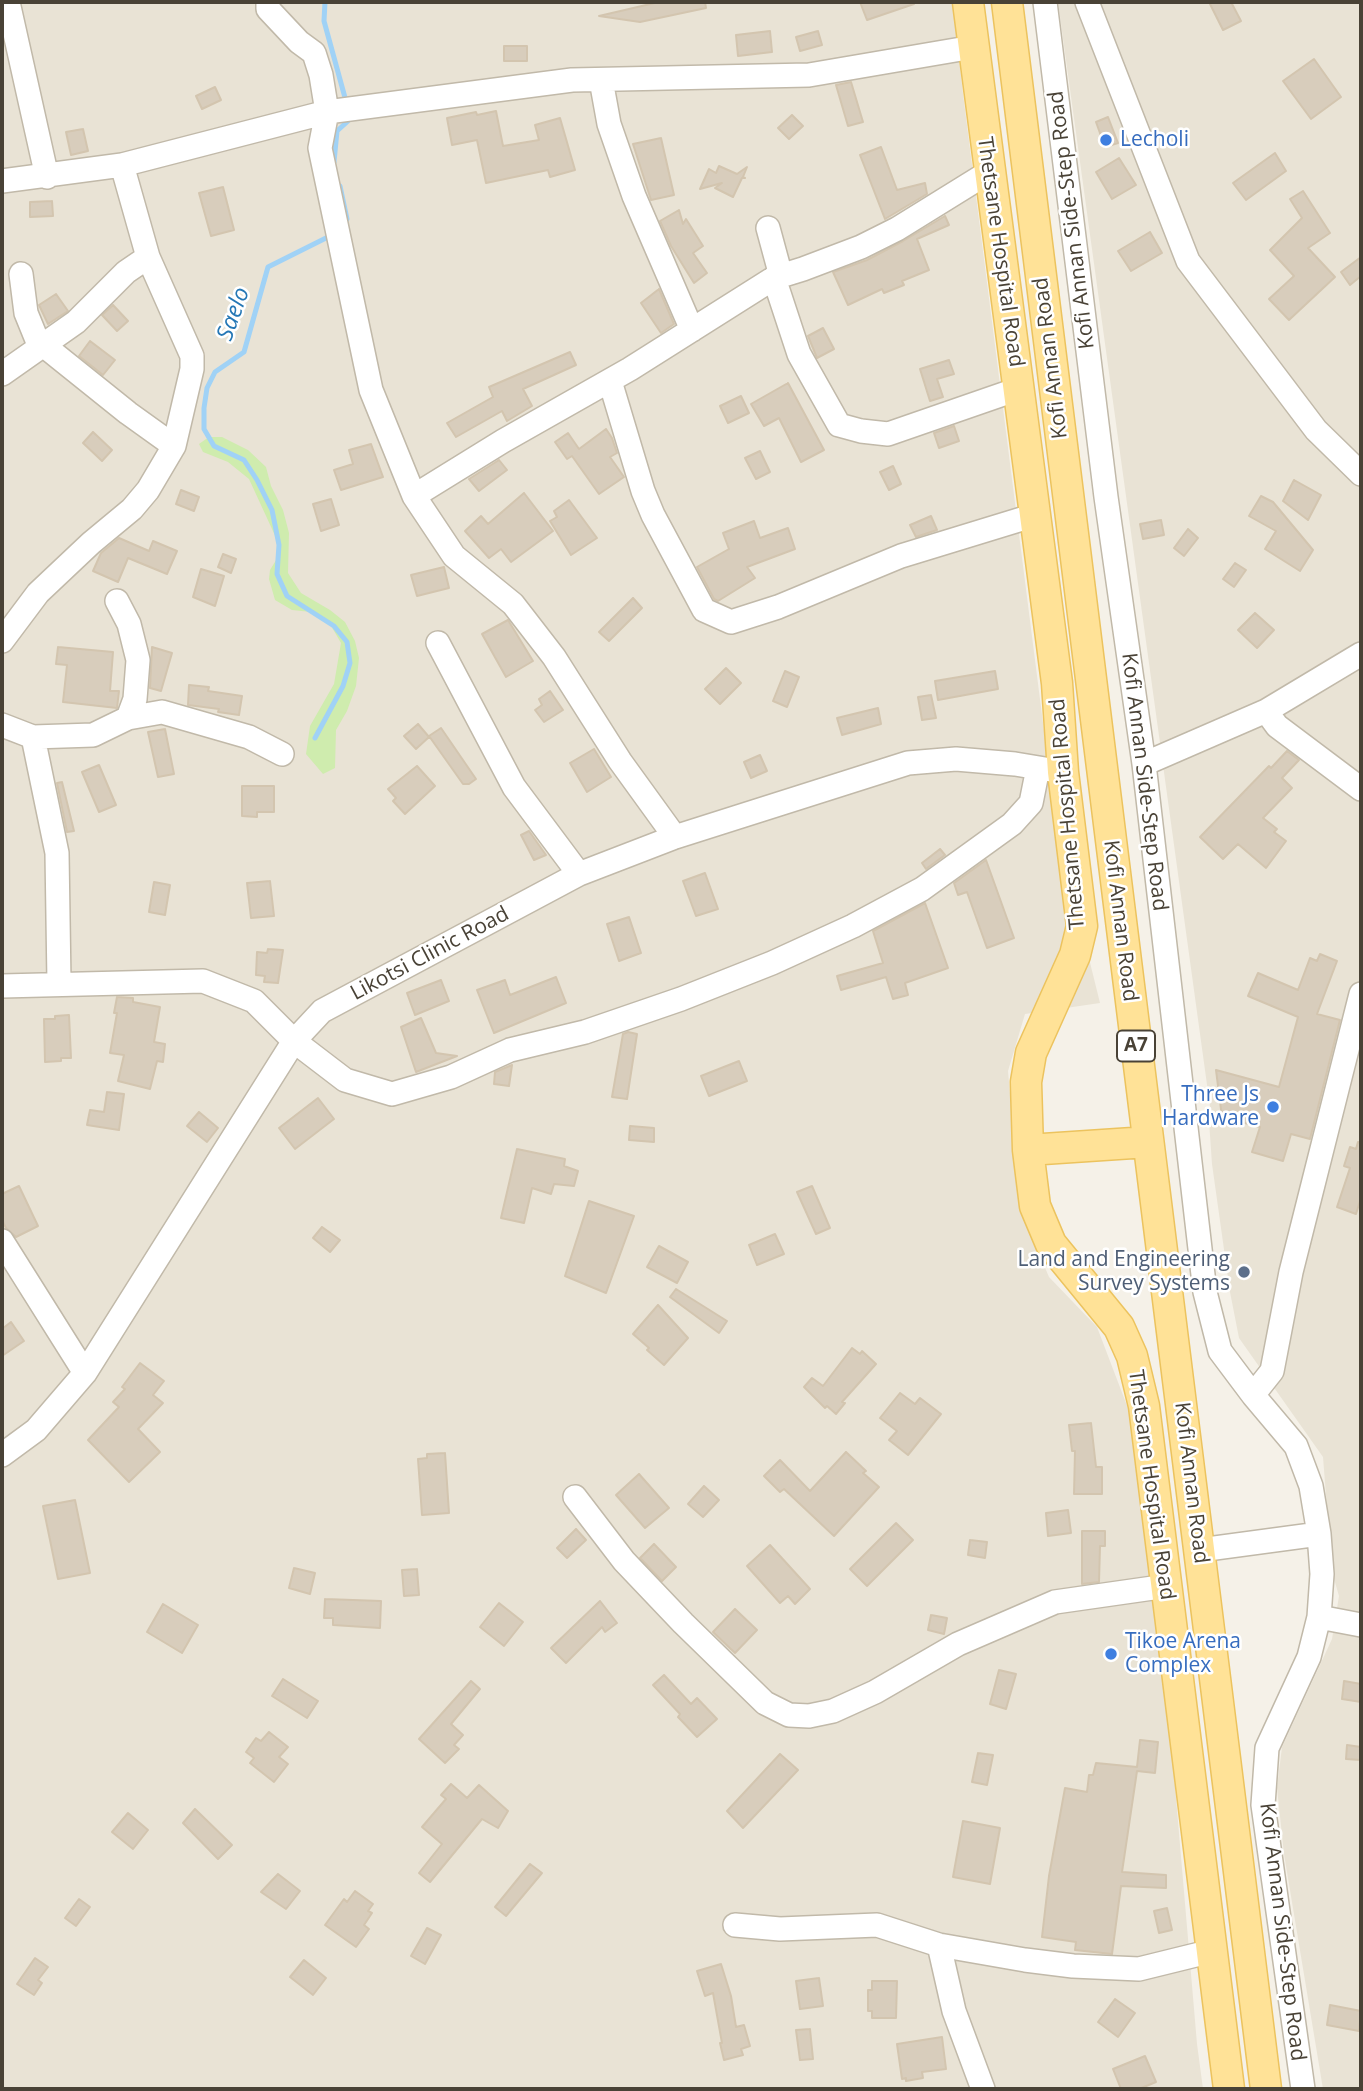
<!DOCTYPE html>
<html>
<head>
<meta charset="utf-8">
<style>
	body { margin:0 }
	#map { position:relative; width:1363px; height:2091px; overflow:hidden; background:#f5f1e8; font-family:"Open Sans",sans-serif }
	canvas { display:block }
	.frame { position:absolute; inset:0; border:4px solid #494236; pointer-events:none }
</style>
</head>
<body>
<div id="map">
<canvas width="1363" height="2091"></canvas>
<div class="frame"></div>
</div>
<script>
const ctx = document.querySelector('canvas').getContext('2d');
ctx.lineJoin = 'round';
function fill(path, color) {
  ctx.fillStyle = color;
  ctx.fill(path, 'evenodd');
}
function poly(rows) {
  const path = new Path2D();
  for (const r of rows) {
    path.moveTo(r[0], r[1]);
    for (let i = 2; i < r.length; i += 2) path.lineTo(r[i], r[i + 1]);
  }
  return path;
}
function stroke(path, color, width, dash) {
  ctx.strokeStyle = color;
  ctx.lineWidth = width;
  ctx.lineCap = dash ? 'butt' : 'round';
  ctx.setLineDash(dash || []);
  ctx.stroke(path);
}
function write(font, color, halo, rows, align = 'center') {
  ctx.font = font + ' "Open Sans",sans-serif';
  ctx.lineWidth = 5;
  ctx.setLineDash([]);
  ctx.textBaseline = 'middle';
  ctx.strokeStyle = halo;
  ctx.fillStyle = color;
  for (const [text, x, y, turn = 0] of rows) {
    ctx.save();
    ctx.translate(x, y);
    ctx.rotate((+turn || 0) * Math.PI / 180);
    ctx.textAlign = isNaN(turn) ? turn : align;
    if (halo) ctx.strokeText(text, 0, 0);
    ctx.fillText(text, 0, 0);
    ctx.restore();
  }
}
fill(poly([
	[2,2,951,2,954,10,963,94,1056,825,1100,1003,1025,1014,1008,1071,1020,1209,1049,1277,1097,1327,1129,1411,1172,1751,1197,2044,1203,2089,2,2089],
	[1058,2,1361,2,1361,2089,1323,2089,1284,1854,1277,1788,1282,1747,1332,1639,1339,1596,1332,1572,1323,1457,1239,1338,1230,1292,1212,1164,1209,1121,1212,1121]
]), '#e9e3d5');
fill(poly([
	[209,437,222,437,248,450,266,467,271,486,283,510,289,533,288,573,301,593,330,610,345,622,355,641,359,658,356,686,347,711,336,730,335,768,323,774,306,754,310,726,334,684,341,643,330,624,311,612,292,610,275,600,269,579,270,570,278,557,278,542,249,479,228,462,203,452,199,444]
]), '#cfecae');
stroke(poly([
	[325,2,324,21,347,105],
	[334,162,337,131,348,121,348,114],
	[340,186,347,219,344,223],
	[315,738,343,686,350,663,347,642,334,626,287,596,277,574,279,545,272,510,257,480,244,460,214,446,204,429,204,408,207,388,215,372,244,352,268,267,332,235]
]), '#a0d2f6', 5);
const building = poly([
	[659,2,705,2,706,8,640,22,599,16,659,2],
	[860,2,913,2,914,4,867,20,860,2],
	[1209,2,1231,2,1241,21,1223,30,1209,2],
	[770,31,772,52,738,56,736,35,770,31],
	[818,31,822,45,800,51,796,37,818,31],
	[504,46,527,46,527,61,504,61,504,46],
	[1314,59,1341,97,1311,119,1283,81,1314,59],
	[851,82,863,122,848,126,836,85,851,82],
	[215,87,221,100,202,109,196,96,215,87],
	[496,111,503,146,539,140,535,125,560,118,575,170,550,177,548,170,486,183,477,140,452,145,447,118,476,112,477,115,496,111],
	[792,115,803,126,789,139,778,128,792,115],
	[1108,117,1118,143,1105,147,1096,122,1108,117],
	[83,129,88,151,71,155,66,132,83,129],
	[661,138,674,195,651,200,633,144,661,138],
	[881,147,897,190,925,183,927,194,885,219,860,155,881,147],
	[1275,153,1286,171,1246,200,1233,183,1275,153],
	[1119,158,1136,185,1112,199,1096,172,1119,158],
	[719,166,737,174,747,167,743,177,745,178,742,178,733,197,715,188,722,183,700,189,709,169,716,173,719,166],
	[223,187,234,230,211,236,199,193,223,187],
	[1303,191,1330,233,1308,248,1335,277,1289,320,1269,299,1294,276,1270,250,1302,218,1290,199,1303,191],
	[52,201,53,216,30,217,30,202,52,201],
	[679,210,683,224,686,219,703,246,693,253,707,273,694,283,671,246,660,221,679,210],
	[945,216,949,225,917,239,929,270,902,281,904,285,884,293,882,289,848,305,833,272,867,260,903,241,945,216],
	[1150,232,1162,253,1131,271,1118,251,1150,232],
	[1361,257,1361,276,1350,285,1341,272,1361,257],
	[659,289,674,324,661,333,641,303,659,289],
	[56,294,68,311,48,324,39,305,56,294],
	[113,305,128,321,117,331,102,315,113,305],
	[823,328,834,349,817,358,808,336,823,328],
	[90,341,115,360,103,375,79,356,90,341],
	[570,352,576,365,523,389,532,406,507,421,502,411,456,437,447,423,493,397,489,387,570,352],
	[949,360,954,374,937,379,943,397,930,401,920,369,949,360],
	[788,383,824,450,801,462,779,418,764,426,751,404,788,383],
	[741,396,749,413,728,423,720,406,741,396],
	[954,426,959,441,939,448,934,433,954,426],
	[606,429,612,438,617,453,610,457,624,477,599,494,572,456,567,459,555,442,568,433,579,449,606,429],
	[93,432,112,450,102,461,83,443,93,432],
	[371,444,383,477,341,490,334,470,353,464,349,450,371,444],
	[760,451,770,472,756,479,745,458,760,451],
	[499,460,507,470,479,491,469,479,499,460],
	[893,466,901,484,889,490,880,472,893,466],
	[1294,480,1321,495,1308,520,1283,501,1294,480],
	[181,490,199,497,194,511,176,504,181,490],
	[524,493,553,531,511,562,501,549,489,558,465,531,481,516,488,524,524,493],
	[1261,496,1273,502,1313,550,1300,571,1265,549,1276,531,1249,516,1261,496],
	[331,499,339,525,321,531,313,504,331,499],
	[569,500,597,538,571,555,550,521,557,517,554,511,569,500],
	[931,516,937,530,916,537,910,525,931,516],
	[1161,520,1164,535,1143,539,1140,524,1161,520],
	[754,521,760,538,788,528,795,549,747,567,755,578,718,601,714,599,697,567,729,549,723,533,754,521],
	[1188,529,1198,538,1184,556,1174,548,1188,529],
	[119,538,149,551,153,541,177,551,167,574,128,558,118,582,93,571,101,553,119,538],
	[223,554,236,559,231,573,218,567,223,554],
	[1235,563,1246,570,1234,587,1223,579,1235,563],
	[444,567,449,588,417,596,411,575,444,567],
	[201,569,224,576,215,606,193,597,201,569],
	[633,598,642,608,609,641,599,632,633,598],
	[1255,613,1274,630,1257,648,1238,630,1255,613],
	[508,620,533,661,506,677,482,634,508,620],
	[58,647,113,652,110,691,119,691,117,708,63,702,67,665,56,664,58,647],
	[152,647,172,653,161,691,150,688,152,647],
	[726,668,741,683,720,704,705,689,726,668],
	[785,671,799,677,787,707,773,701,785,671],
	[995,671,998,689,938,700,935,681,995,671],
	[189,685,209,687,208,691,242,696,239,715,218,712,219,709,188,705,189,685],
	[550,691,563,710,544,722,535,710,542,705,539,699,550,691],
	[931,695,936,718,922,720,918,697,931,695],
	[878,708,881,724,842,735,837,718,878,708],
	[418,724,429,737,416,749,404,736,418,724],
	[441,728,476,779,469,784,463,784,429,736,441,728],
	[165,729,174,774,158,777,148,732,165,729],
	[594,749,611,777,587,792,570,763,594,749],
	[1287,751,1299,760,1282,778,1292,788,1263,818,1277,829,1274,832,1286,841,1266,868,1238,844,1223,859,1200,837,1269,766,1271,768,1287,751],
	[760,755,767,771,751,778,744,762,760,755],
	[99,765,116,805,99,812,82,772,99,765],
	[417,766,435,786,405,814,393,801,396,798,388,789,417,766],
	[62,782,74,831,67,832,57,783,62,782],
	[242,786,274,786,274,812,257,812,257,817,242,816,242,786],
	[529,831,546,855,534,860,521,835,529,831],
	[940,849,945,855,926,869,922,863,940,849],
	[986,860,1014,938,987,948,967,892,958,895,954,883,986,860],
	[705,873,718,909,696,916,683,881,705,873],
	[270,881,274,916,251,918,247,883,270,881],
	[154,882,170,885,165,915,149,912,154,882],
	[925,903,948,968,905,983,908,995,893,999,886,977,841,990,837,976,883,963,873,931,925,903],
	[629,917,641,953,619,961,607,924,629,917],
	[268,949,283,950,278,983,264,982,265,976,256,975,257,952,267,953,268,949],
	[1320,954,1337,961,1317,1014,1340,1020,1310,1139,1291,1134,1283,1161,1252,1152,1260,1127,1222,1117,1216,1070,1279,1087,1298,1017,1248,996,1258,973,1298,990,1310,958,1317,961,1320,954],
	[556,977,566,1003,494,1033,477,990,505,980,510,995,556,977],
	[441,980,449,1001,415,1015,407,993,441,980],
	[117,997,133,998,133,1002,160,1007,154,1042,165,1044,163,1062,157,1061,150,1089,118,1081,124,1055,110,1053,117,1013,114,1013,117,997],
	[69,1015,71,1058,61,1058,61,1061,45,1062,44,1019,55,1019,55,1016,69,1015],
	[421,1018,436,1053,457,1056,416,1072,401,1027,421,1018],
	[628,1032,637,1034,627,1099,612,1097,623,1034,628,1032],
	[739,1061,747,1081,709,1096,701,1076,739,1061],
	[512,1065,509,1086,494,1084,495,1072,512,1065],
	[107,1092,124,1094,119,1130,87,1125,90,1110,104,1112,107,1092],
	[318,1098,334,1119,295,1149,279,1128,318,1098],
	[199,1112,218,1128,207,1142,187,1126,199,1112],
	[630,1126,654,1128,654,1142,629,1140,630,1126],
	[1358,1142,1361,1143,1361,1198,1356,1214,1337,1207,1350,1168,1344,1166,1350,1147,1356,1149,1358,1142],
	[517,1149,565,1159,564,1166,578,1171,574,1186,554,1184,551,1194,532,1188,524,1223,501,1218,517,1149],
	[19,1186,38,1226,16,1237,6,1228,2,1220,2,1194,19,1186],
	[812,1186,830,1228,816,1234,797,1192,812,1186],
	[589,1201,634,1216,606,1293,565,1276,589,1201],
	[322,1227,340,1240,330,1252,313,1238,322,1227],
	[775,1234,784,1254,757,1265,749,1245,775,1234],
	[659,1246,688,1262,677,1283,647,1267,659,1246],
	[676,1289,727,1321,719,1333,670,1297,676,1289],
	[658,1305,688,1338,664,1365,647,1350,649,1348,633,1334,658,1305],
	[11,1322,24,1341,2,1356,2,1329,11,1322],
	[852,1348,860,1354,862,1351,876,1364,842,1402,845,1403,836,1414,827,1406,825,1408,804,1387,812,1378,823,1386,852,1348],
	[140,1363,164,1381,153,1395,163,1403,138,1429,160,1452,129,1482,88,1440,119,1407,113,1402,125,1389,122,1387,140,1363],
	[900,1393,915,1404,920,1398,941,1414,908,1455,889,1440,897,1431,880,1418,900,1393],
	[1091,1423,1096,1467,1102,1467,1102,1494,1074,1494,1075,1451,1072,1451,1069,1425,1091,1423],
	[846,1452,866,1471,863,1473,879,1487,834,1536,784,1489,780,1492,764,1476,780,1460,810,1491,846,1452],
	[445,1453,449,1513,422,1515,418,1459,427,1458,427,1454,445,1453],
	[639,1474,669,1508,645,1528,616,1495,639,1474],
	[704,1486,719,1500,703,1517,688,1504,704,1486],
	[75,1500,90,1573,58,1579,43,1506,75,1500],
	[1068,1510,1071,1533,1048,1536,1046,1513,1068,1510],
	[896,1523,913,1540,867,1586,850,1569,896,1523],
	[576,1529,586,1540,567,1558,557,1548,576,1529],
	[1082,1531,1105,1531,1105,1546,1100,1546,1099,1582,1082,1584,1082,1531],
	[970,1540,987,1542,985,1558,968,1555,970,1540],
	[654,1544,676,1567,662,1581,640,1558,654,1544],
	[770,1545,810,1589,795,1604,788,1596,780,1603,747,1566,770,1545],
	[294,1568,315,1573,310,1594,289,1588,294,1568],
	[417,1569,419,1595,404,1596,402,1570,417,1569],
	[325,1599,381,1601,380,1628,333,1625,333,1618,324,1618,325,1599],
	[600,1601,617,1623,605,1632,602,1627,566,1663,551,1648,600,1601],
	[499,1603,523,1622,504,1646,480,1627,499,1603],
	[163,1604,198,1625,182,1653,147,1632,163,1604],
	[735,1609,757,1630,735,1653,713,1632,735,1609],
	[931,1615,947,1618,944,1634,928,1630,931,1615],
	[999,1670,1016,1674,1006,1709,990,1704,999,1670],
	[664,1675,691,1704,697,1698,717,1719,697,1737,678,1717,680,1714,653,1685,664,1675],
	[283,1679,318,1701,307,1718,272,1696,283,1679],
	[471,1681,480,1689,451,1724,463,1735,454,1745,459,1749,445,1763,419,1739,471,1681],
	[1344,1681,1361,1684,1361,1702,1342,1699,1344,1681],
	[269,1732,288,1747,279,1757,288,1764,274,1782,250,1763,254,1758,246,1752,256,1738,261,1741,269,1732],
	[1140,1740,1158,1742,1155,1773,1137,1771,1122,1872,1166,1875,1166,1888,1121,1886,1112,1954,1075,1950,1076,1942,1042,1937,1049,1876,1065,1788,1087,1792,1089,1775,1093,1775,1096,1763,1137,1767,1140,1740],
	[1347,1745,1361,1747,1361,1760,1346,1759,1347,1745],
	[978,1753,993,1755,987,1785,972,1782,978,1753],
	[780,1754,798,1770,743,1828,727,1811,780,1754],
	[451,1784,467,1798,479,1785,508,1811,498,1828,482,1819,430,1882,419,1873,442,1844,422,1827,446,1799,441,1795,451,1784],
	[195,1809,232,1845,218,1859,183,1823,195,1809],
	[128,1813,148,1830,133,1849,112,1832,128,1813],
	[963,1821,1000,1828,990,1884,953,1877,963,1821],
	[530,1864,542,1873,506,1916,495,1907,530,1864],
	[278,1874,300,1891,286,1909,261,1892,278,1874],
	[355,1891,373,1904,368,1911,372,1913,364,1925,369,1929,356,1947,325,1925,344,1899,347,1902,355,1891],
	[79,1899,90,1907,76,1926,65,1918,79,1899],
	[1167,1908,1172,1930,1159,1933,1154,1911,1167,1908],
	[427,1928,441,1935,425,1964,411,1956,427,1928],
	[35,1958,48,1967,38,1980,42,1983,34,1995,17,1984,35,1958],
	[304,1960,326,1978,313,1995,290,1977,304,1960],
	[721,1964,731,1996,736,2027,744,2025,750,2046,741,2049,743,2055,724,2060,720,2043,722,2043,713,1993,705,1996,697,1971,721,1964],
	[819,1978,823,2006,800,2009,796,1981,819,1978],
	[872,1981,897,1981,896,2018,872,2018,872,2011,868,2011,868,1990,872,1990,872,1981],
	[1115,1999,1135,2013,1118,2037,1098,2022,1115,1999],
	[1330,2005,1361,2011,1359,2031,1327,2025,1330,2005],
	[810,2029,813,2059,800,2060,796,2030,810,2029],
	[942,2037,946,2069,922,2072,923,2078,906,2081,906,2078,902,2079,897,2044,942,2037],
	[1145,2056,1156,2082,1139,2089,1121,2089,1113,2069,1145,2056]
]);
fill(building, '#d8cdbc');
stroke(building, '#d3c5af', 2);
const minor = poly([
	[8,2,47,177],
	[268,2,268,9,299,42,314,53,321,75,327,112,320,148,371,390,414,496,454,556,513,604,554,657,620,761,675,837],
	[1045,2,1106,497,1144,764,1205,1292,1220,1351,1253,1395,1296,1446,1311,1486,1319,1534,1322,1574,1319,1617,1309,1657,1267,1748,1263,1805,1303,2089],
	[1087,2,1188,261,1316,430,1361,474],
	[601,80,609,124,634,196,692,330],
	[2,181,122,165,327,112,572,80,809,75,973,47],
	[768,228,781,276],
	[148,257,192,356,192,369,174,446],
	[774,278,803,269,861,247,897,229,989,172],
	[2,374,76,322,126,272,148,257,122,165],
	[610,381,643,491,653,515,704,610,731,622,778,607,901,556,1035,515],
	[414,496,503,441,630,369,774,278,799,354,839,425,861,431,888,434,1018,389],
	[2,641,38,593,91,543,132,509,148,490,174,446,128,413,37,340,26,313,21,274],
	[438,643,514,787,579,874],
	[1266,711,1277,726,1361,789],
	[128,718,162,712,249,737,282,754],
	[2,725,33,737,93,735,128,718,135,699,138,660,129,624,117,601],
	[33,737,57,853,59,983],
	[1144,764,1266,711,1361,654],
	[2,986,203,981,254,1001,294,1041,345,1080,392,1094,451,1077,510,1050,585,1032,681,999,772,963,853,926,922,889,1012,824,1031,803,1038,768],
	[2,1241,85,1373],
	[1253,1395,1272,1371,1291,1272,1361,994],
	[2,1455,36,1430,85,1373,294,1041,322,1011,579,874,675,837,908,763,956,759,1015,764,1063,772],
	[575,1497,624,1561,683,1623,765,1703,789,1715,809,1716,833,1711,875,1692,958,1644,1055,1602,1167,1586],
	[1200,1550,1319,1534],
	[1319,1617,1361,1625],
	[735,1925,780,1929,877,1925,939,1945,1025,1960,1073,1966,1139,1969,1212,1951],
	[939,1945,954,2011,983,2089]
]);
const major = poly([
	[968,2,1057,683,1063,772,1082,926,1075,955,1031,1053,1026,1082,1028,1150,1035,1206,1051,1244,1119,1327,1132,1356,1144,1406,1229,2089],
	[1007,2,1266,2089],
	[1028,1150,1148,1142]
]);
stroke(minor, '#c1b9a9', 26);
stroke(major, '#ecc35e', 33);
stroke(minor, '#fff', 23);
stroke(major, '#ffe297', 30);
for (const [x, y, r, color] of [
	[1106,140,7,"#3f7fe0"],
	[1273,1107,7,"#3f7fe0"],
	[1244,1272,7,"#5c6f8a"],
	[1111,1654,7,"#3f7fe0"]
]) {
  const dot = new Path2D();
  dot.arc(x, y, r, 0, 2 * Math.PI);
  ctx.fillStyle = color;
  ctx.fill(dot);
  stroke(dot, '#fff', 2.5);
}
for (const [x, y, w] of [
	[1136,1046,38]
]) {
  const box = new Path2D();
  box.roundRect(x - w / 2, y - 15.5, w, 31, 5);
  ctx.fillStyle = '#fff';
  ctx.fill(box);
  stroke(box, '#494236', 2);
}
write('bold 19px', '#494236', null, [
	["A7",1136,1046]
]);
write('21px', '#366cbe', '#fff', [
	["Lecholi",1120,140],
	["Three Js",1259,1095,"right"],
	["Hardware",1259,1119,"right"],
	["Tikoe Arena",1125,1642],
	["Complex",1125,1666]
], 'left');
write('21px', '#494236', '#fff', [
	["Kofi Annan Side-Step Road",1072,220,-97],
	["Thetsane Hospital Road",1000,252,82],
	["Kofi Annan Road",1051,358,-97],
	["Kofi Annan Side-Step Road",1144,782,83],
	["Thetsane Hospital Road",1068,814,-95],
	["Kofi Annan Road",1120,921,83],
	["Likotsi Clinic Road",430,954,-28],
	["Kofi Annan Road",1191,1483,83],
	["Thetsane Hospital Road",1151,1485,82],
	["Kofi Annan Side-Step Road",1282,1932,83]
]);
write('21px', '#4e5e75', '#fff', [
	["Land and Engineering",1230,1260],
	["Survey Systems",1230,1284]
], 'right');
write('italic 23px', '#2577b5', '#fff', [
	["Saelo",234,314,-70]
]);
</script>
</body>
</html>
